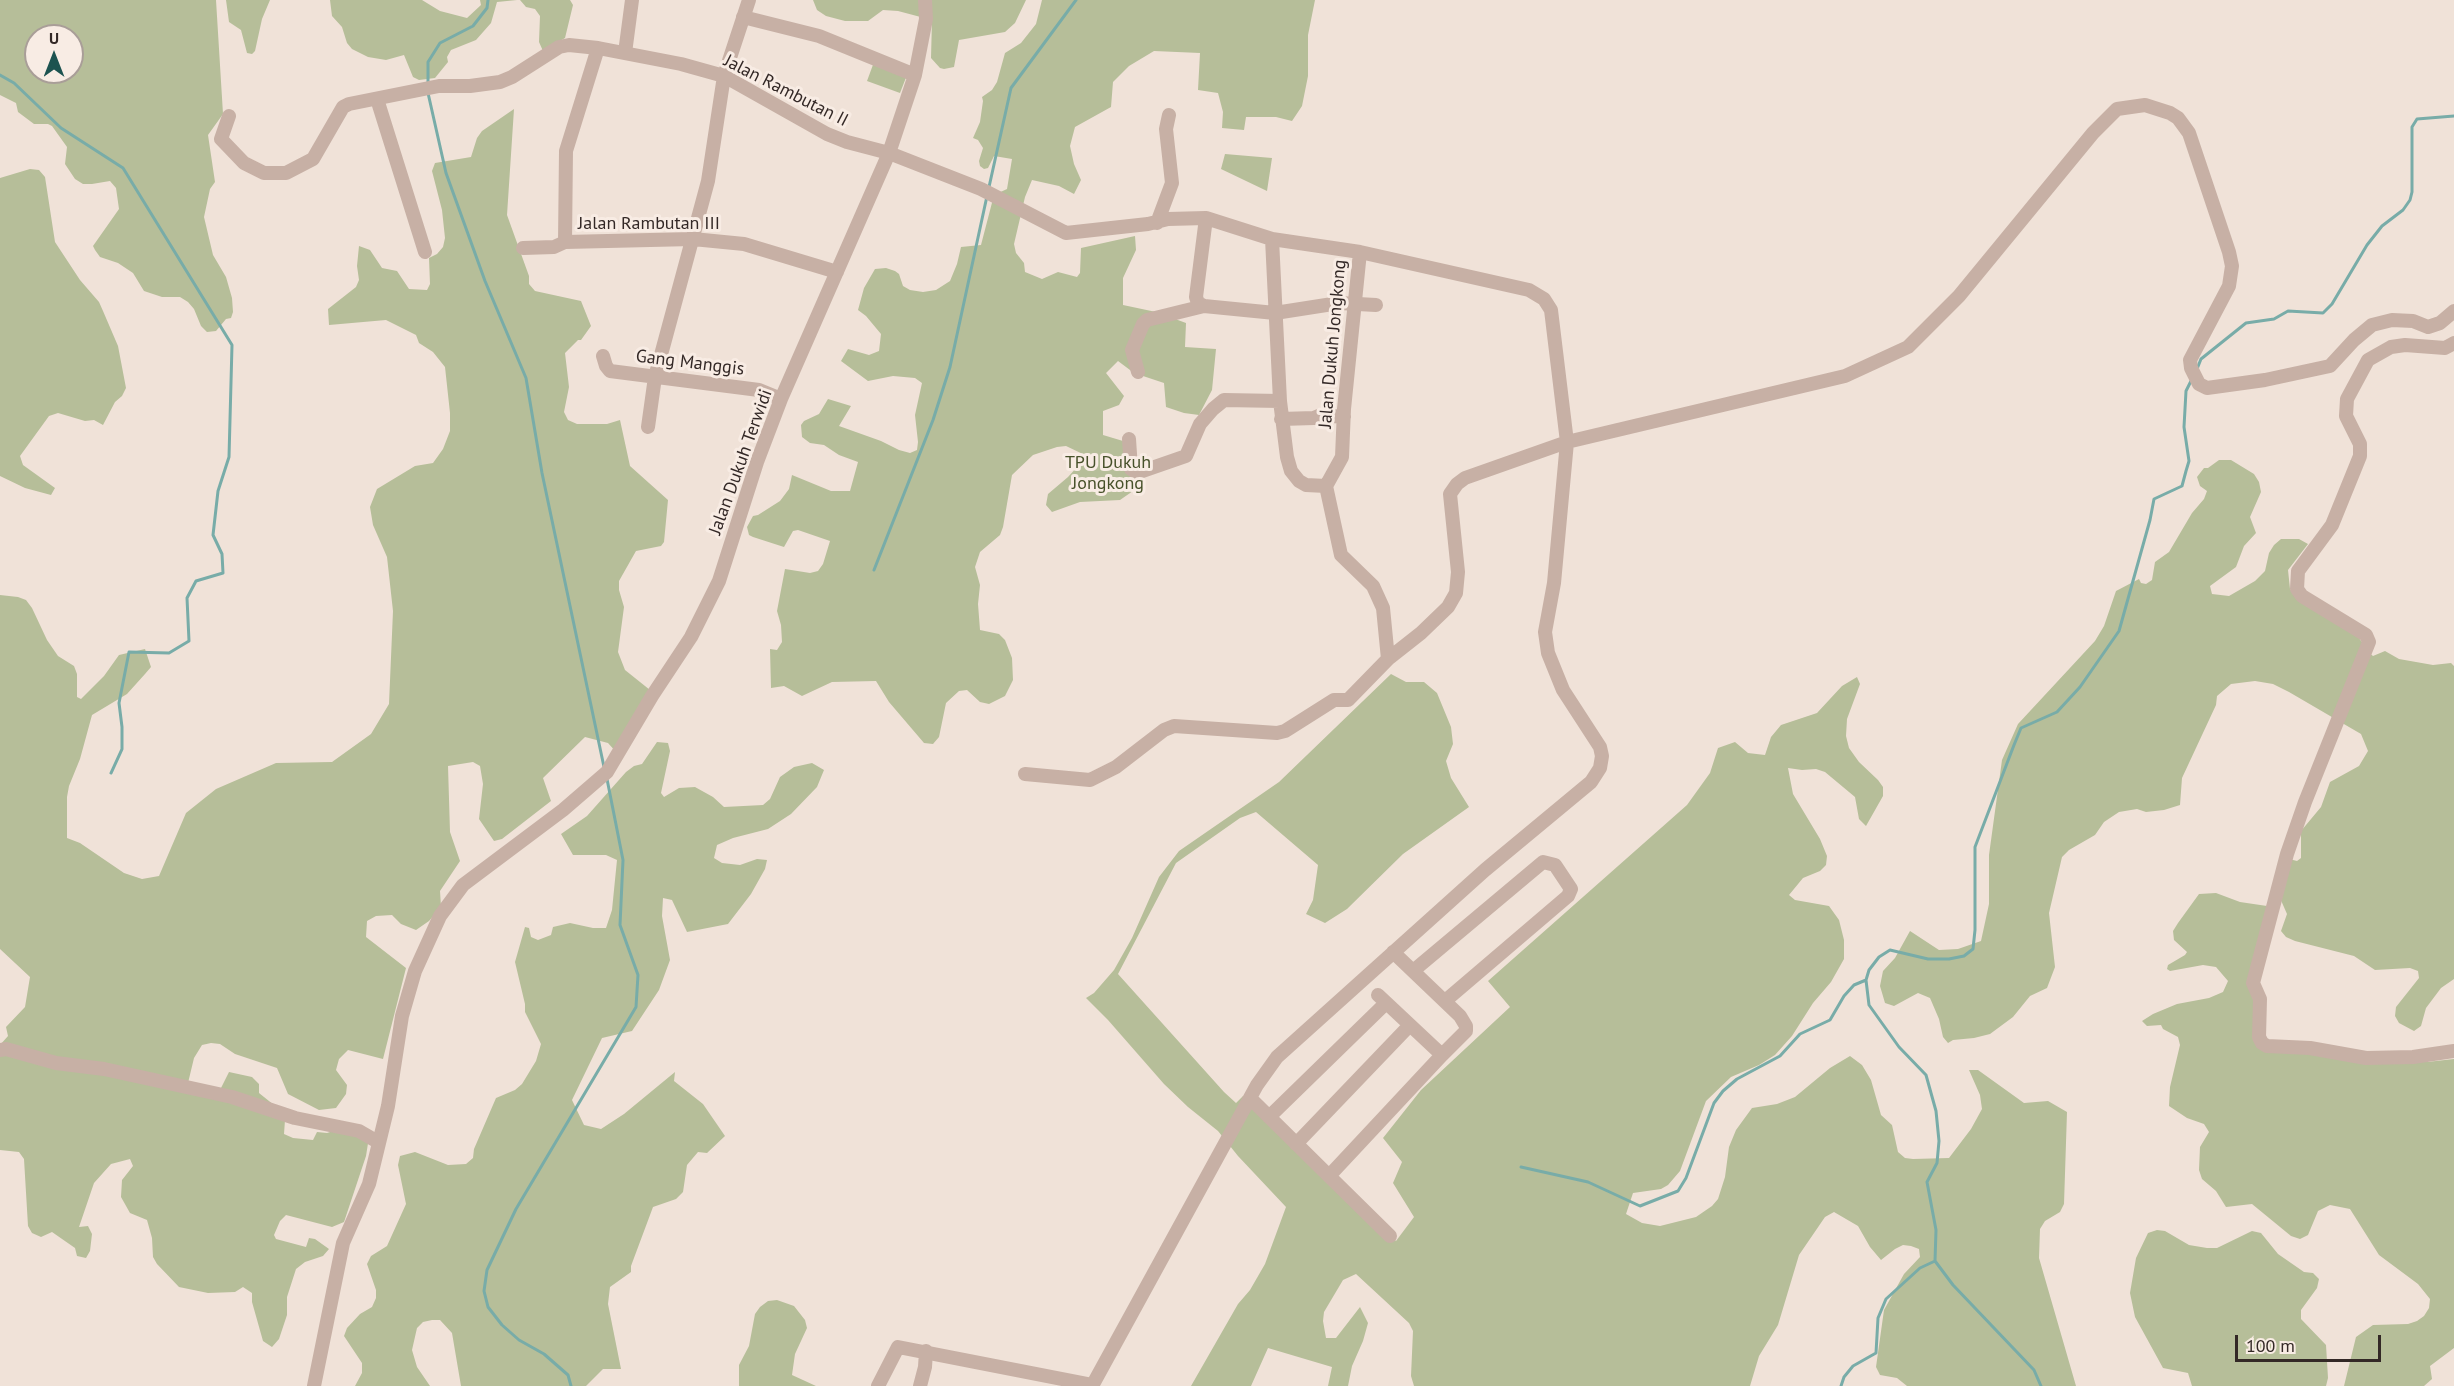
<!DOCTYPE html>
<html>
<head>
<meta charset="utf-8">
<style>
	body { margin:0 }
	#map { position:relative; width:2454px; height:1386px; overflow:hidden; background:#f0e2d8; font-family:"PT Sans",sans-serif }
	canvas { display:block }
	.north { position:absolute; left:24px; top:24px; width:60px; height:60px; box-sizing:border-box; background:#f8ece4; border:2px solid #a99e98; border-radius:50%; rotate:0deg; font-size:16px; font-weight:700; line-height:24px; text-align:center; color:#332826 }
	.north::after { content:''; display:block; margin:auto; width:21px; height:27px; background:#1d5350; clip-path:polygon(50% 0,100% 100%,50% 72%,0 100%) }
	.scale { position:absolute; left:2235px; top:1335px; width:146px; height:27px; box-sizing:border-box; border:3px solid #332826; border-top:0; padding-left:8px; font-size:18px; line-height:21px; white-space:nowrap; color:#332826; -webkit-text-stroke:4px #f8ece4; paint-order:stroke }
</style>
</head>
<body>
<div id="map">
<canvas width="2454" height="1386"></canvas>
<div class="north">U</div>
<div class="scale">100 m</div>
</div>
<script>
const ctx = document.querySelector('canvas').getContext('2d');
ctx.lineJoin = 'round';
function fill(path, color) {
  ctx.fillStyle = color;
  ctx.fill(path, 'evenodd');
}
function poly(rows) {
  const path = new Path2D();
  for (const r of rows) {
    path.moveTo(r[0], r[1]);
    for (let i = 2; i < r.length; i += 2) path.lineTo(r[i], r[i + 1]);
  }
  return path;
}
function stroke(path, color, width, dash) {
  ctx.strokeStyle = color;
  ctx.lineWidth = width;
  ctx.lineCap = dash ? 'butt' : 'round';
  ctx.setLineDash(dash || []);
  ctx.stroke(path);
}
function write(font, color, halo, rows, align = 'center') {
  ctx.font = font + ' "PT Sans",sans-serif';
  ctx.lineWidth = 6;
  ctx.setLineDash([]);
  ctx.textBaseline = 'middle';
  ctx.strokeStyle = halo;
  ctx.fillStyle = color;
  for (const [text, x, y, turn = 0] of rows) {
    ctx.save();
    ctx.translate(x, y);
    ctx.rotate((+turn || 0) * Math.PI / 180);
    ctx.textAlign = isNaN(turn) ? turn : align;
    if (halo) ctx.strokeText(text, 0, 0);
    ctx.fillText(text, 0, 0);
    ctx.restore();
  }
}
fill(poly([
	[0,0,216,0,223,114,208,135,215,182,210,189,204,217,213,255,226,277,232,298,233,312,231,318,226,319,216,331,207,332,201,326,194,309,188,302,180,297,162,297,144,291,133,273,118,263,100,257,95,250,93,246,119,209,116,188,110,181,92,184,83,184,75,179,65,164,67,147,52,126,48,124,34,124,18,112,16,103,0,95],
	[36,36,72,36,72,72,36,72],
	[226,0,270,0,262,19,255,51,252,54,247,53,241,30,229,22],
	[330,0,422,0,440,11,467,18,481,5,480,0,517,0,497,2,491,23,476,40,451,50,447,57,448,62,435,78,419,80,413,77,404,55,386,60,368,57,352,49,347,43,342,27,332,16],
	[520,0,570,0,573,5,565,38,543,51,539,42,540,16,535,9,526,7],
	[813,0,1026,0,1015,23,1005,32,959,40,954,67,944,69,940,68,931,58,932,20,898,11,883,10,868,21,845,21,826,16,817,10],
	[1042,0,1315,0,1308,35,1308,76,1302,106,1292,121,1276,117,1246,117,1244,130,1222,128,1223,112,1218,93,1198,90,1200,53,1154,51,1129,66,1113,82,1111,107,1075,127,1070,146,1074,164,1081,180,1074,194,1059,186,1032,180,1025,197,1014,244,1016,253,1024,263,1025,272,1042,279,1058,272,1077,277,1080,273,1081,248,1135,236,1136,250,1123,278,1123,305,1156,312,1186,323,1185,347,1216,349,1212,390,1199,415,1184,413,1166,407,1164,383,1134,373,1118,361,1106,373,1124,396,1119,405,1103,411,1103,435,1123,441,1136,476,1133,491,1120,500,1080,502,1052,512,1046,505,1048,494,1068,477,1087,456,1066,446,1057,447,1033,455,1012,475,1003,527,1000,535,980,552,975,567,980,585,978,604,980,630,999,634,1005,640,1012,658,1013,680,1005,696,989,704,980,702,967,690,959,691,946,703,939,737,933,744,924,743,889,702,876,681,832,682,802,696,784,686,771,688,770,649,777,650,782,642,781,625,777,611,785,569,810,573,818,571,823,564,830,541,798,530,793,531,784,547,753,537,749,535,747,527,753,516,758,515,780,501,789,489,792,475,831,491,850,491,858,462,839,455,824,445,810,443,802,437,801,425,804,421,819,414,828,399,851,406,839,426,881,441,899,450,910,453,917,450,918,442,915,415,922,383,915,378,893,376,868,381,841,361,848,349,869,355,879,351,881,334,866,316,858,310,864,288,875,269,886,268,895,271,899,274,903,286,910,290,923,292,936,290,950,281,957,264,961,247,981,245,994,195,1007,189,1012,159,994,156,988,168,984,169,980,166,979,161,983,148,978,140,973,138,980,122,983,101,982,97,992,90,997,82,1005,53,1021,43,1036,24],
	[874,62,907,75,900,93,867,81],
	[514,109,507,215,529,276,529,284,535,291,581,301,591,326,581,340,578,340,565,353,569,387,564,412,568,420,577,424,607,424,620,420,630,466,668,500,664,542,661,546,636,551,619,581,619,590,624,607,618,652,625,670,650,690,617,753,608,743,585,737,543,778,551,801,502,839,494,841,479,819,483,784,480,766,473,762,448,766,450,832,460,861,440,891,441,907,429,921,416,930,401,924,392,915,376,916,367,921,366,937,406,968,383,1059,348,1050,339,1059,336,1070,347,1085,346,1094,336,1108,319,1110,288,1094,277,1068,235,1054,220,1044,211,1043,202,1045,194,1058,188,1083,220,1090,229,1072,252,1077,259,1084,259,1093,274,1105,285,1120,284,1134,293,1138,313,1140,317,1132,327,1133,339,1129,369,1137,366,1156,344,1222,332,1227,286,1215,280,1221,274,1235,276,1239,306,1247,309,1238,315,1239,329,1249,323,1256,305,1262,296,1269,287,1297,287,1315,279,1339,272,1347,263,1341,252,1302,252,1293,243,1287,235,1292,208,1293,179,1287,157,1264,153,1257,152,1238,147,1220,130,1213,121,1197,122,1180,133,1166,130,1159,111,1164,94,1183,79,1227,88,1226,92,1234,90,1251,86,1258,77,1256,75,1248,52,1232,41,1237,32,1233,28,1226,24,1159,19,1152,0,1150,0,1045,8,1036,6,1027,25,1007,30,977,0,949,0,595,18,597,26,600,32,608,47,640,58,656,74,666,77,674,77,697,81,699,104,676,119,655,145,649,151,667,145,674,127,694,92,715,80,759,69,786,67,797,67,838,80,843,124,873,142,879,159,876,186,813,216,789,276,763,332,762,371,734,389,704,393,611,387,557,373,525,370,507,377,489,415,466,433,463,443,449,450,431,450,413,445,367,433,352,419,343,416,335,386,320,329,325,328,309,356,287,359,280,357,266,359,246,370,250,382,268,397,271,409,289,427,290,430,284,429,258,437,254,443,247,445,238,442,210,432,171,435,163,471,157,477,138,482,131],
	[1225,154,1272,158,1267,191,1221,169],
	[30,169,39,170,45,177,55,242,80,280,99,302,103,311,118,346,126,388,122,396,115,402,103,425,94,420,85,421,58,413,49,416,20,456,23,465,55,488,51,495,25,488,0,476,0,178],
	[2219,460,2231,460,2254,474,2259,482,2261,492,2250,517,2256,533,2244,546,2236,567,2210,586,2212,594,2229,596,2255,581,2265,571,2269,553,2274,545,2281,539,2299,539,2308,544,2288,570,2290,589,2295,596,2359,638,2364,645,2363,648,2373,656,2385,651,2399,659,2433,665,2451,663,2454,666,2454,979,2441,988,2426,1008,2421,1026,2414,1031,2399,1023,2395,1016,2396,1007,2419,978,2418,971,2410,968,2375,970,2354,956,2295,941,2286,937,2281,931,2287,914,2280,898,2289,859,2297,861,2301,858,2301,831,2321,807,2330,782,2359,766,2368,751,2361,734,2289,692,2273,684,2255,681,2231,684,2217,696,2216,705,2182,778,2180,805,2164,810,2146,812,2137,809,2119,812,2104,822,2095,835,2069,850,2062,857,2049,913,2055,967,2047,988,2030,996,2013,1017,1990,1034,1974,1038,1953,1040,1948,1043,1943,1037,1939,1019,1930,998,1918,993,1894,1006,1885,1003,1880,986,1883,971,1895,958,1910,931,1939,950,1958,949,1981,941,1989,904,1989,855,2002,760,2018,724,2095,641,2104,626,2116,591,2139,579,2141,583,2146,584,2152,580,2155,562,2169,552,2192,513,2204,499,2207,491,2200,486,2197,477,2204,468,2208,468],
	[1391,674,1406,682,1424,682,1437,693,1451,727,1453,744,1446,761,1451,778,1469,807,1403,854,1347,909,1325,923,1306,914,1313,900,1318,865,1256,812,1240,818,1176,863,1118,974,1224,1092,1236,1103,1243,1096,1396,1241,1414,1217,1393,1183,1402,1162,1383,1138,1421,1090,1510,1007,1488,981,1687,805,1710,773,1718,748,1735,742,1748,753,1765,755,1771,737,1781,725,1817,713,1842,686,1857,677,1860,684,1847,719,1846,736,1849,748,1859,762,1878,780,1883,787,1883,796,1866,826,1859,819,1855,797,1825,772,1816,769,1802,770,1788,768,1793,794,1820,839,1827,856,1826,865,1820,871,1803,878,1789,895,1795,900,1829,906,1839,920,1844,940,1844,959,1831,982,1813,1003,1792,1036,1775,1055,1759,1065,1731,1077,1706,1101,1680,1171,1668,1185,1661,1189,1633,1193,1626,1214,1642,1223,1660,1226,1696,1217,1712,1206,1718,1199,1725,1177,1729,1147,1736,1130,1752,1108,1777,1104,1795,1097,1830,1068,1850,1056,1862,1065,1871,1080,1881,1115,1892,1125,1898,1152,1905,1158,1913,1159,1949,1158,1971,1129,1982,1109,1980,1095,1969,1070,1978,1070,2024,1103,2048,1101,2067,1112,2064,1204,2060,1212,2045,1221,2040,1229,2039,1258,2076,1386,1907,1386,1897,1378,1880,1375,1876,1367,1884,1310,1904,1274,1920,1257,1919,1249,1911,1246,1903,1245,1895,1249,1881,1260,1870,1247,1858,1226,1834,1212,1825,1217,1799,1255,1778,1325,1759,1356,1750,1386,1414,1386,1411,1376,1413,1331,1409,1323,1356,1274,1343,1280,1324,1312,1323,1321,1326,1338,1336,1338,1360,1307,1368,1323,1363,1341,1352,1366,1348,1386,1328,1386,1332,1367,1268,1348,1251,1386,1191,1386,1238,1304,1250,1290,1265,1264,1286,1207,1238,1156,1218,1131,1188,1107,1164,1084,1108,1020,1086,998,1094,993,1114,970,1132,938,1159,877,1179,851,1279,782],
	[657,742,668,743,670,751,661,793,664,797,679,788,695,787,713,797,724,807,763,805,770,799,780,777,794,767,812,763,824,770,817,787,791,814,768,829,733,838,717,845,714,858,722,863,740,865,757,859,767,860,765,869,751,894,728,924,687,932,672,900,663,898,662,916,670,960,659,990,632,1031,602,1038,572,1100,584,1125,601,1129,624,1114,675,1072,674,1081,703,1104,725,1136,707,1153,698,1152,687,1165,683,1192,676,1199,653,1207,631,1266,631,1272,610,1287,608,1304,621,1369,603,1369,586,1386,461,1386,452,1333,440,1320,432,1320,423,1322,417,1328,412,1350,417,1367,430,1386,355,1386,362,1373,362,1363,344,1336,347,1328,360,1314,372,1307,376,1298,376,1290,367,1264,371,1256,387,1246,406,1204,398,1165,400,1156,415,1152,448,1165,466,1164,473,1158,474,1149,496,1098,515,1090,522,1084,536,1061,541,1044,525,1012,525,1004,515,962,525,927,529,928,531,937,538,940,551,935,553,927,570,923,593,928,606,928,612,910,617,860,606,855,573,855,561,834,587,816,626,772,634,766,642,764],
	[2216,893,2240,902,2267,906,2261,936,2256,1043,2427,1062,2454,1059,2454,1348,2430,1366,2432,1379,2424,1386,2344,1386,2356,1337,2373,1325,2408,1324,2417,1321,2424,1316,2429,1308,2430,1299,2418,1284,2379,1255,2350,1209,2330,1205,2318,1211,2308,1235,2300,1239,2291,1236,2252,1204,2226,1207,2216,1191,2202,1179,2199,1170,2200,1147,2209,1132,2204,1124,2187,1118,2169,1106,2170,1087,2180,1045,2178,1037,2163,1029,2161,1025,2147,1026,2142,1021,2153,1014,2177,1004,2209,998,2223,992,2228,981,2216,967,2203,965,2170,971,2167,969,2168,965,2185,955,2187,952,2174,940,2173,931,2178,923,2199,894],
	[2157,1230,2165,1231,2189,1245,2207,1248,2217,1248,2252,1231,2261,1233,2278,1254,2304,1272,2313,1273,2319,1279,2317,1288,2301,1310,2301,1319,2326,1345,2328,1378,2326,1386,2192,1386,2188,1373,2163,1368,2135,1317,2130,1293,2136,1258,2148,1233],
	[777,1300,794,1306,805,1320,807,1328,795,1354,792,1375,816,1386,739,1386,739,1365,749,1346,755,1314,760,1307,768,1301]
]), '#b6be99');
stroke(poly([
	[0,75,14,83,61,128,123,168,232,345,229,457,218,491,213,535,222,554,223,573,196,581,187,598,189,641,169,653,129,652,119,703,122,727,122,749,111,773],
	[428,84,428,62,440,43,473,26,487,8,488,0],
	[428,93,446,173,485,281,526,378,542,473,604,767],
	[989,187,1011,88,1076,0],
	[2197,369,2201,359,2246,323,2274,319,2288,311,2323,313,2332,304,2367,245,2382,226,2403,210,2410,200,2412,192,2412,127,2417,119,2454,116],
	[874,570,933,420,950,367,987,196],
	[1521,1167,1588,1182,1640,1206,1678,1191,1686,1178,1714,1103,1723,1091,1737,1079,1780,1056,1800,1034,1830,1020,1844,996,1854,985,1866,980],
	[571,1386,568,1375,544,1354,519,1340,502,1325,488,1307,484,1291,487,1270,516,1209,636,1007,638,975,620,925,623,860,607,779],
	[1841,1386,1844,1377,1853,1366,1876,1353,1878,1318,1886,1299,1920,1268,1935,1261],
	[2041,1386,2034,1370,1953,1285,1935,1261,1936,1230,1927,1182,1937,1163,1939,1141,1936,1111,1926,1075,1899,1047,1869,1005,1866,980,1869,970,1879,957,1890,950,1928,959,1949,959,1964,956,1973,949,1975,930,1975,847,2014,745,2021,728,2057,712,2080,687,2119,631,2150,520,2154,499,2182,486,2186,471,2189,461,2184,427,2186,391,2191,381]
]), '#78aca8', 3);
stroke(poly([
	[743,17,819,36,915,75],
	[625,53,632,0],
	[377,99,425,252],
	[229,116,221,139,244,163,264,173,286,173,313,159,343,107,349,104,439,86,470,86,500,82,512,77,559,47,569,45,598,48,681,64,724,76,827,134,847,142,889,153,981,189,1066,233,1148,224,1168,219,1206,218,1272,239,1360,252,1529,290,1544,299,1551,310,1567,442,1554,583,1545,632,1548,653,1563,690,1600,747,1602,756,1600,768,1591,782,1485,870,1277,1057,1257,1085,1092,1386],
	[1157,223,1172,183,1166,129,1169,115],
	[1272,239,1280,401,1287,457,1291,471,1299,481,1306,485,1326,486],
	[565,242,566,151,598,48],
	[523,248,554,247,565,242,693,239,744,244,837,272],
	[1204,306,1198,303,1196,297,1206,218],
	[2454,343,2445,348,2405,345,2391,347,2368,360,2347,399,2346,416,2360,444,2360,456,2332,525,2298,571,2297,589,2302,596,2366,635,2369,642,2305,802,2287,854,2253,983,2260,999,2259,1037,2262,1043,2267,1046,2310,1048,2366,1058,2413,1057,2454,1051],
	[603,356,606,366,610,371,759,390,781,399],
	[1138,372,1132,350,1143,324,1147,320,1204,306,1275,313,1339,303,1376,305],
	[1281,419,1314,418,1321,415,1344,417],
	[648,427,655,377,708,181,724,76,749,0],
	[1129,439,1131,469,1137,473,1186,456,1200,424,1213,409,1224,400,1280,401],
	[1388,659,1421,633,1448,607,1456,593,1458,572,1450,494,1457,484,1465,478,1567,442,1845,376,1908,347,1959,296,2093,133,2117,109,2145,105,2170,113,2178,118,2189,133,2229,252,2232,266,2229,286,2190,360,2191,368,2199,384,2207,388,2265,380,2330,366,2354,340,2372,325,2392,320,2413,321,2428,327,2440,323,2454,311],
	[1025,774,1090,780,1116,767,1164,730,1174,726,1277,733,1285,731,1334,700,1348,700,1388,659,1383,608,1373,586,1341,555,1326,486,1342,457,1344,409,1360,252],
	[1393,952,1460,1016,1466,1026,1466,1031,1442,1055],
	[1413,971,1543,862,1555,865,1571,889,1568,896,1445,1001],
	[0,1050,6,1049,56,1063,104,1069,232,1097,295,1118,359,1131,378,1142],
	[1251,1099,1329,1176,1442,1055,1378,995],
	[1269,1117,1386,1003],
	[1296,1144,1410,1025],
	[1329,1176,1390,1236],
	[314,1386,343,1243,369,1184,388,1106,402,1016,415,971,440,916,463,885,563,810,607,772,652,696,691,637,719,581,757,462,781,399,889,153,915,75,926,19,925,0],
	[878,1386,898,1347,1093,1385],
	[920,1386,925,1367,926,1351]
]), '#c7b0a5', 14);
write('18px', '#332826', '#f8ece4', [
	["Jalan Rambutan II",786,91,27],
	["Jalan Rambutan III",649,224],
	["Jalan Dukuh Jongkong",1333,344,-85],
	["Gang Manggis",690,363,7],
	["Jalan Dukuh Terwidi",741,462,-70]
]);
write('18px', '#47512a', '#f8ece4', [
	["TPU Dukuh",1108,463],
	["Jongkong",1108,484]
]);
</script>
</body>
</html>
